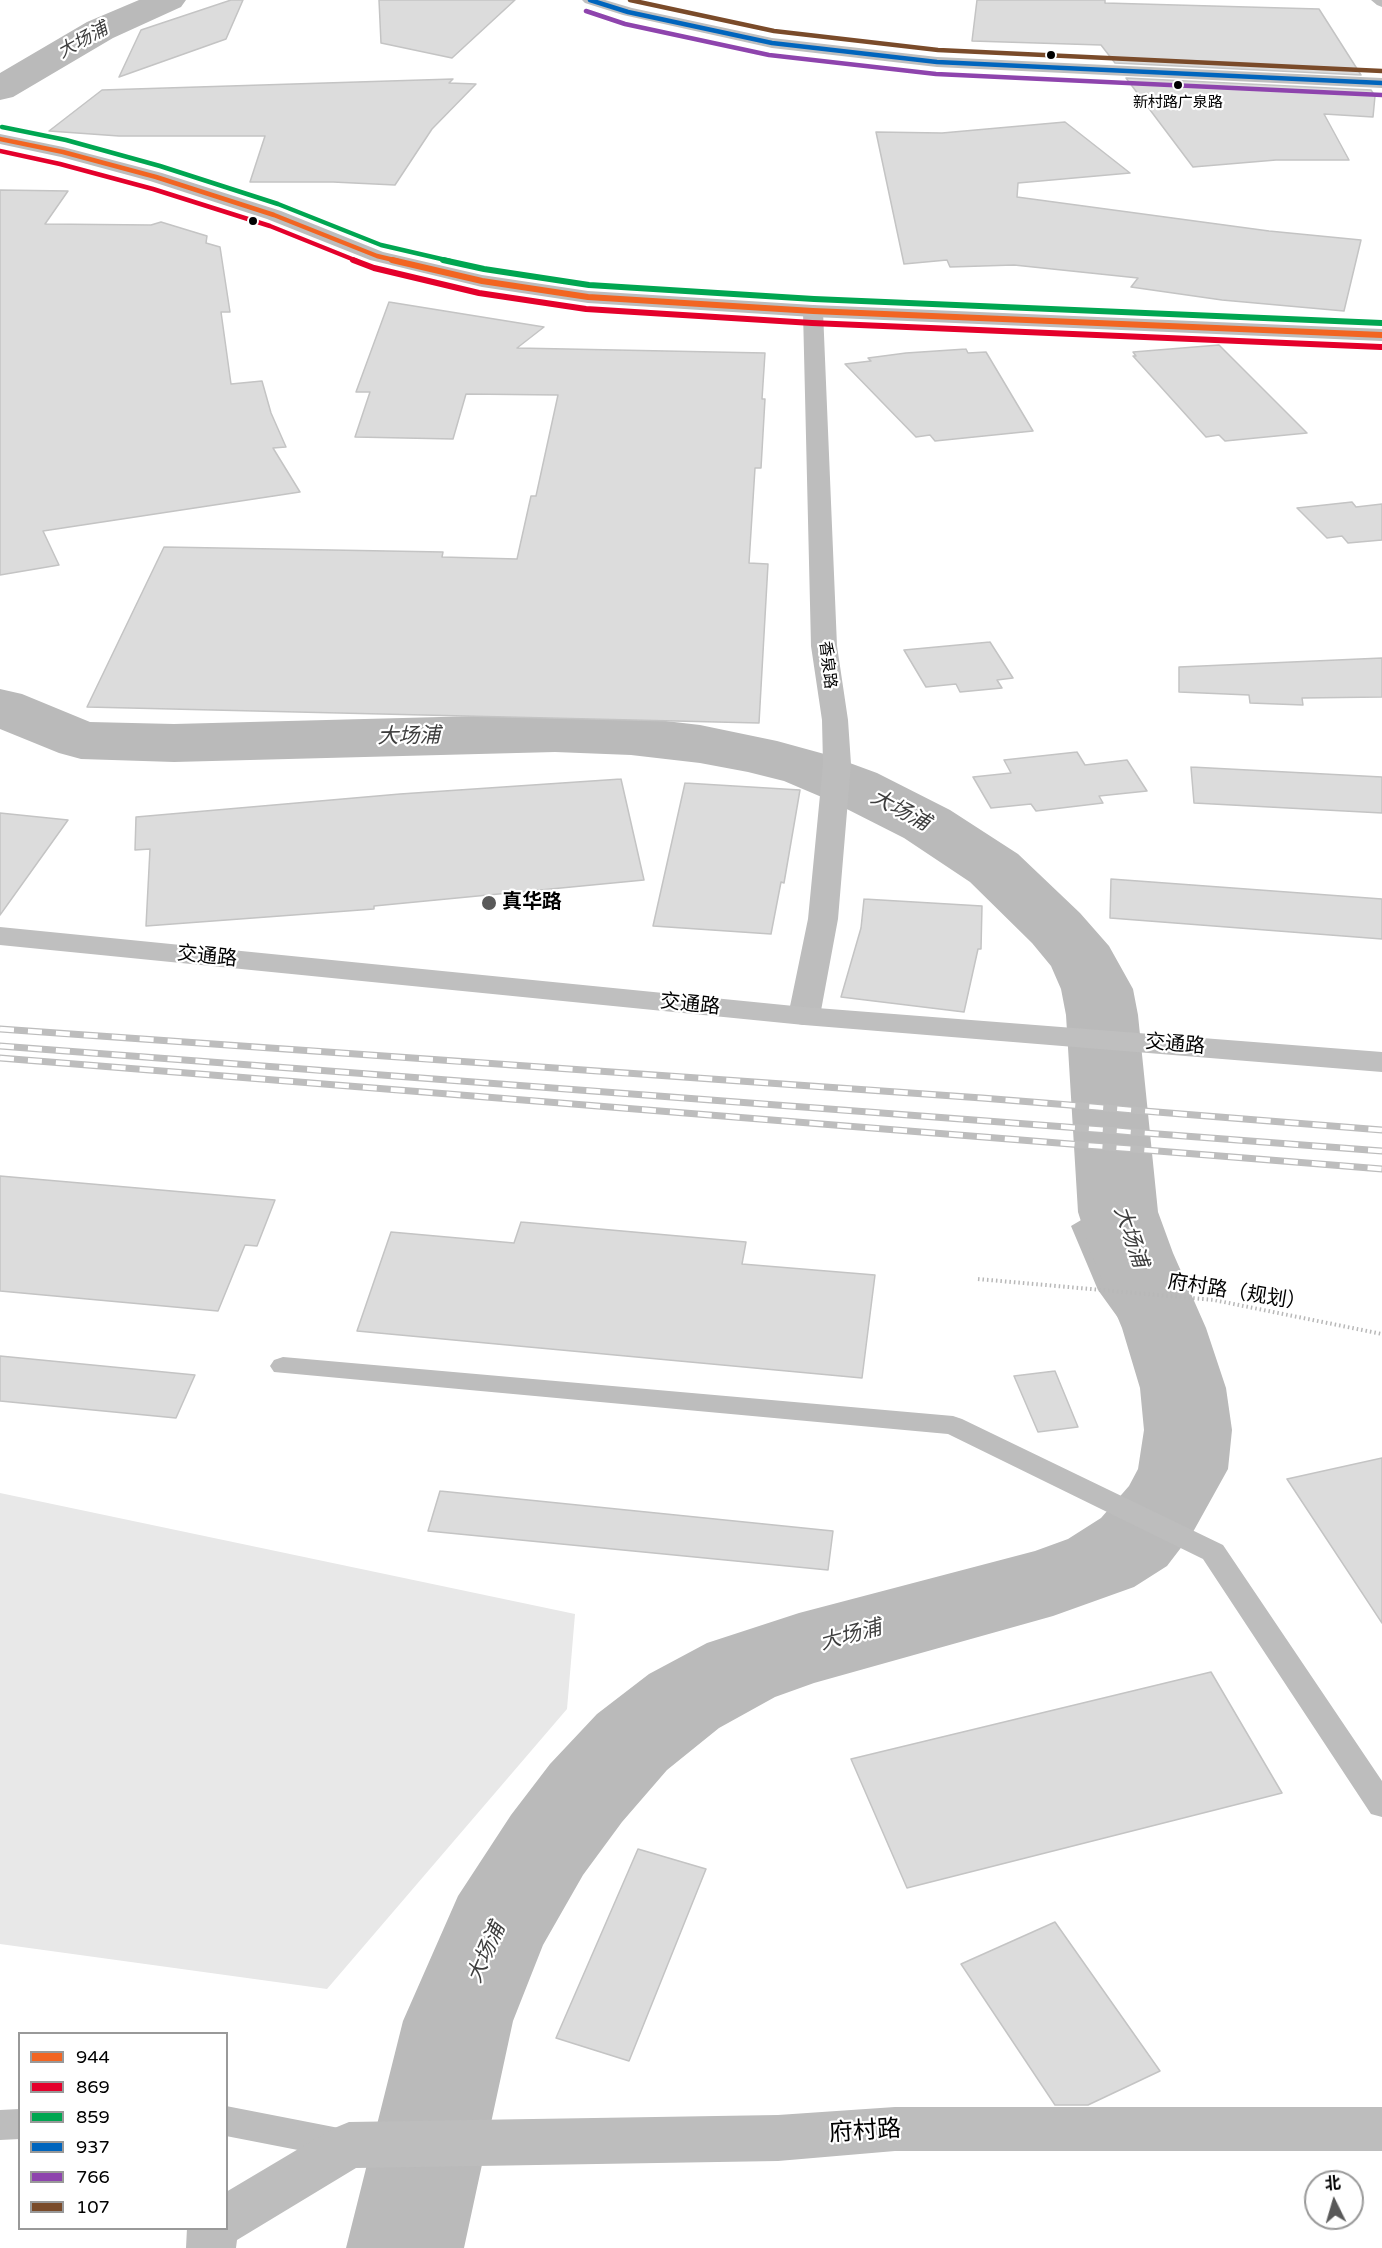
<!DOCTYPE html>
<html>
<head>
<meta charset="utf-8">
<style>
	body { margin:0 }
	#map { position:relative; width:1382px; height:2248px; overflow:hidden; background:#fff; font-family:"Varela Round","Noto Sans SC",sans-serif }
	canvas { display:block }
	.legend { position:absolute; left:18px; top:2032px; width:210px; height:198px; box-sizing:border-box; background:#fff; border:2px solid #999; margin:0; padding:8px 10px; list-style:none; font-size:18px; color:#000 }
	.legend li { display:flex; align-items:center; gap:12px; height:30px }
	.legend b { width:30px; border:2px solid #999 }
	.north { position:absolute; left:1304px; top:2170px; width:60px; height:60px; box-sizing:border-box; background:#fff; border:2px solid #999; border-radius:50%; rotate:355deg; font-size:16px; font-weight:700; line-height:24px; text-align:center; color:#000 }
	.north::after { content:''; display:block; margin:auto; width:21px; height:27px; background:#595959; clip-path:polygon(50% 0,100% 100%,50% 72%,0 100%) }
</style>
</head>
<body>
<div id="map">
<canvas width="1382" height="2248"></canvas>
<ul class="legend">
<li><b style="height:8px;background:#f26522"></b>944</li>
<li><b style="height:8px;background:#e4002b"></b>869</li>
<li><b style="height:8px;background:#00a651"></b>859</li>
<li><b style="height:8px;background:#0065bd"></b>937</li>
<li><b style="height:8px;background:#8e44ad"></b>766</li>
<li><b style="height:8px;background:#7a4b2a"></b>107</li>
</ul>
<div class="north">北</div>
</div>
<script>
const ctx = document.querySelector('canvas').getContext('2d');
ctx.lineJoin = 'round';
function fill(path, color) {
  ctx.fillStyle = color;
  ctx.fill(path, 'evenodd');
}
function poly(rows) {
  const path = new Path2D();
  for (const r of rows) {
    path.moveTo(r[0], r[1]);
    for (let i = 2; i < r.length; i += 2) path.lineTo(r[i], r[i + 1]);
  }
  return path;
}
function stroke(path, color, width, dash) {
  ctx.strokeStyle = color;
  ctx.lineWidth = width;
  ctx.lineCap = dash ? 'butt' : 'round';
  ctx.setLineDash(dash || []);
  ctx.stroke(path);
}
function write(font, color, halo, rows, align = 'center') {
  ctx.font = font + ' "Varela Round","Noto Sans SC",sans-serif';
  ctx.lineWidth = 4.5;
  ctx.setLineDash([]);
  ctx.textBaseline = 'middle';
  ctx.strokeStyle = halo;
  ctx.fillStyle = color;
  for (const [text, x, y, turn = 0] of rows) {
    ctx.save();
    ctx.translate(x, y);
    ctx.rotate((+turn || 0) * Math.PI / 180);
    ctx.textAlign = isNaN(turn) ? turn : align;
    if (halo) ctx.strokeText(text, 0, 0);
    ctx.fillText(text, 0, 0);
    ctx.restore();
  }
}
fill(poly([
	[0,1493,575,1614,567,1709,327,1989,0,1944]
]), '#e8e8e8');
fill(poly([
	[1117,1199,1157,1246,1189,1339,1210,1424,1218,1474,1167,1497,1137,1488,1159,1403,1147,1358,1098,1290,1071,1226],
	[1111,1527,1155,1547,1142,1561,1075,1597,766,1681,700,1722,660,1750,634,1801,570,1860,529,1937,493,2020,471,2103,407,2087,475,1911,648,1729,774,1659,1053,1581],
	[422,2169,414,2248,361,2248,374,2178]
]), '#bababa');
fill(poly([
	[139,0,186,0,181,7,113,38,13,97,0,100,0,73,87,22,139,0],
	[0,689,22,694,90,722,174,724,555,714,631,717,700,725,777,741,828,755,877,773,950,810,1018,854,1080,913,1109,946,1133,989,1138,1015,1158,1212,1173,1253,1206,1328,1226,1388,1232,1430,1228,1469,1193,1532,1167,1566,1134,1587,1053,1616,814,1683,775,1697,719,1728,667,1770,622,1822,583,1875,543,1945,513,2021,464,2248,346,2248,403,2021,458,1896,511,1815,550,1764,597,1714,649,1674,707,1643,799,1613,1035,1551,1068,1539,1101,1518,1129,1486,1138,1469,1144,1430,1140,1388,1122,1328,1091,1253,1078,1212,1066,1015,1061,989,1051,966,1032,943,970,882,904,838,831,801,784,781,748,772,700,763,631,755,555,752,174,762,81,759,59,753,0,729,0,689]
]), '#bababa');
const building = poly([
	[231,0,243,0,226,39,119,77,141,30,231,0],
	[379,0,515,0,452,58,381,43,379,0],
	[977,0,1105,0,1105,3,1319,9,1361,75,1115,63,1101,45,972,41,977,0],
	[1126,78,1371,90,1375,96,1373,117,1324,114,1349,160,1276,160,1193,167,1126,78],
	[453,79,449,83,476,84,432,129,395,185,333,182,250,182,265,136,119,136,49,131,102,90,453,79],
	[1065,122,1130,173,1018,183,1017,197,1269,231,1361,240,1344,311,1222,300,1131,287,1138,278,1014,265,950,267,947,260,904,264,876,132,942,133,1065,122],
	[0,190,68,191,45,224,151,225,161,222,207,236,206,243,220,247,230,312,221,312,231,384,262,381,271,413,286,447,273,448,300,492,43,531,59,565,0,575,0,190],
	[389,302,544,327,517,348,765,353,762,399,765,399,761,468,755,468,749,563,768,564,759,723,87,707,164,547,443,552,442,557,517,559,531,496,536,496,558,395,466,394,453,439,355,437,370,392,356,392,389,302],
	[1219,345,1307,433,1225,441,1219,435,1206,437,1133,356,1136,356,1133,352,1219,345],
	[966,349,968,353,986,352,1033,431,935,441,930,435,916,437,845,364,871,361,868,358,906,353,966,349],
	[1352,502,1356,507,1382,504,1382,540,1348,543,1342,536,1327,538,1297,508,1352,502],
	[990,642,1013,678,997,680,1002,688,960,692,956,684,926,687,904,650,990,642],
	[1382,658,1382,697,1302,698,1303,705,1250,703,1249,695,1179,692,1179,667,1382,658],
	[1077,752,1085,765,1127,760,1147,791,1099,796,1103,803,1036,811,1031,804,991,808,973,777,1011,773,1004,760,1077,752],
	[1191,767,1382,777,1382,813,1194,803,1191,767],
	[621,779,644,880,374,906,374,909,146,926,150,849,135,850,136,817,400,794,621,779],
	[685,783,800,790,784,883,781,882,771,934,653,926,685,783],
	[0,813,68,820,0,915,0,813],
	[1111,879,1382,899,1382,939,1110,918,1111,879],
	[864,899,982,906,981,949,978,949,964,1012,841,997,861,928,864,899],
	[0,1176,275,1200,257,1246,245,1245,218,1311,0,1291,0,1176],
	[521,1222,746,1242,742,1264,875,1275,862,1378,357,1331,391,1232,514,1243,521,1222],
	[0,1356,195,1375,176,1418,0,1401,0,1356],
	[1055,1371,1078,1427,1038,1432,1014,1376,1055,1371],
	[1382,1458,1382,1623,1287,1479,1382,1458],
	[440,1491,833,1531,828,1570,428,1531,440,1491],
	[1211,1672,1282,1793,907,1888,851,1759,1211,1672],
	[638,1849,706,1869,629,2061,556,2038,638,1849],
	[1055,1922,1160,2071,1088,2105,1055,2105,961,1964,1055,1922]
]);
fill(building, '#dcdcdc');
stroke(building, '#c4c4c4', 1.5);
stroke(poly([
	[978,1279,1214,1300,1382,1334]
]), '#b8b8b8', 4, [1.5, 3]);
fill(poly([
	[283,1357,953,1416,962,1419,1223,1545,1382,1781,1382,1817,1371,1814,1203,1559,948,1434,274,1372,270,1366,274,1360,283,1357],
	[226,2106,344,2129,356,2133,361,2144,356,2155,344,2159,226,2136,226,2106],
	[20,2109,20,2139,0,2140,0,2110,20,2109]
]), '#bdbdbd');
fill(poly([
	[813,305,820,307,823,311,837,646,848,720,851,764,838,919,820,1016,815,1023,804,1025,793,1023,788,1016,808,919,823,764,822,720,811,646,803,311,806,307,813,305],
	[895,2107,1382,2107,1382,2151,895,2151,778,2161,356,2168,237,2240,236,2248,186,2248,187,2228,226,2228,226,2192,332,2129,349,2122,778,2115,895,2107]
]), '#bdbdbd');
fill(poly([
	[1371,0,1382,0,1382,7,1377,5,1371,0],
	[0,134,63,147,162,173,281,211,383,252,482,275,588,291,813,305,1382,329,1382,341,813,317,588,303,482,287,370,260,267,219,150,181,61,157,0,144,0,134]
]), '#bdbdbd');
fill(poly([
	[582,0,605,0,632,8,772,38,937,57,1382,78,1382,88,937,67,772,48,623,15,585,3,582,0],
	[0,927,804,1007,1382,1052,1382,1072,804,1025,0,945,0,927]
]), '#bfbfbf');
const rail = poly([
	[0,1029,982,1098,1382,1130],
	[0,1046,1382,1151],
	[0,1058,1382,1169]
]);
stroke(rail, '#bdbdbd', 7);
stroke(rail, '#fff', 4.5, [14]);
stroke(poly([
	[0,139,63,152,156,177,274,215,377,256,398,261]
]), '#f26522', 4.5);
stroke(poly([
	[392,260,482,281,588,297,813,311,1382,335]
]), '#f26522', 6);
stroke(poly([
	[0,151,60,164,153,189,270,226,357,261]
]), '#e4002b', 4.5);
stroke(poly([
	[353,260,374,268,479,293,586,309,812,323,1381,347]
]), '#e4002b', 6);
stroke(poly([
	[2,127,66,140,160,166,278,204,381,245,450,261]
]), '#00a651', 4.5);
stroke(poly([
	[443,260,484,269,589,285,814,299,1382,323]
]), '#00a651', 6);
stroke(poly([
	[590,0,628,12,772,43,937,62,1382,83]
]), '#0065bd', 4.5);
stroke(poly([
	[586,11,625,24,769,55,936,74,1382,95]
]), '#8e44ad', 4.5);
stroke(poly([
	[630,0,774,31,938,50,1382,71]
]), '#7a4b2a', 4.5);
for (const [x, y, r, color] of [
	[1051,55,5,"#000"],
	[1178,85,5,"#000"],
	[253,221,5,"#000"],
	[489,903,8,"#595959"]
]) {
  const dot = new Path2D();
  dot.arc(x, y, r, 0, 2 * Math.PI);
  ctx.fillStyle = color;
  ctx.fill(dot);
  stroke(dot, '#fff', 2);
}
write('15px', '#000', '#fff', [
	["新村路广泉路",1178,103]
]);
write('16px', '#000', '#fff', [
	["香泉路",827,665,83]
]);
write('italic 18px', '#3e3e3e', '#fff', [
	["大场浦",83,41,-29]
]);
write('bold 20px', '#000', '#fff', [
	["真华路",502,903]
], 'left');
write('20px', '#000', '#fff', [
	["交通路",207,957,6],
	["交通路",690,1005,6],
	["交通路",1175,1045,5],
	["府村路（规划）",1237,1293,9]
]);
write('italic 21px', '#3e3e3e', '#fff', [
	["大场浦",409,737,-1],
	["大场浦",900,811,28],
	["大场浦",1130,1237,71],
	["大场浦",851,1636,-15],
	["大场浦",487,1953,-66]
]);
write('24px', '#000', '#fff', [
	["府村路",865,2132,-4]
]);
</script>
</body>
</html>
